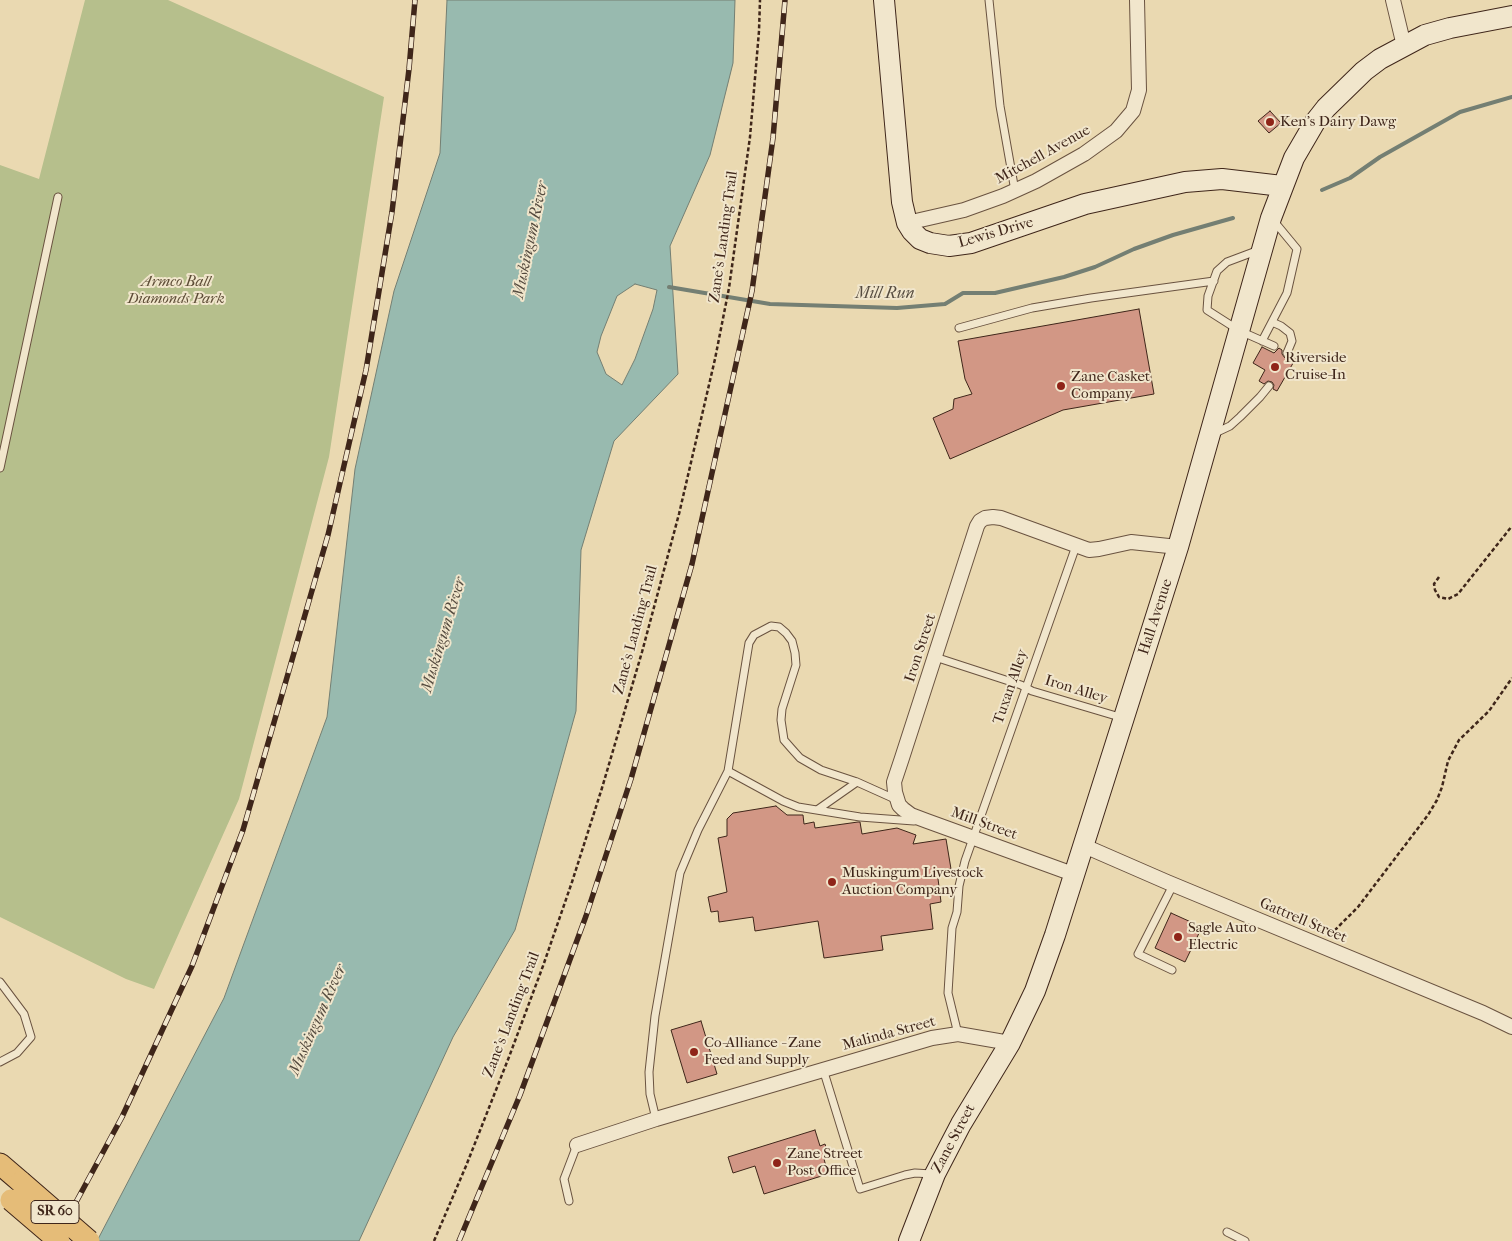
<!DOCTYPE html>
<html>
<head>
<meta charset="utf-8">
<style>
	body { margin:0 }
	canvas { display:block; background:#ead9b1 }
</style>
</head>
<body>
<canvas width="1512" height="1241"></canvas>
<script>
const ctx = document.querySelector('canvas').getContext('2d');
ctx.lineJoin = 'round';
function fill(path, color) {
  ctx.fillStyle = color;
  ctx.fill(path, 'evenodd');
}
function poly(rows) {
  const path = new Path2D();
  for (const r of rows) {
    path.moveTo(r[0], r[1]);
    for (let i = 2; i < r.length; i += 2) path.lineTo(r[i], r[i + 1]);
  }
  return path;
}
function stroke(path, color, width, dash) {
  ctx.strokeStyle = color;
  ctx.lineWidth = width;
  ctx.lineCap = dash ? 'butt' : 'round';
  ctx.setLineDash(dash || []);
  ctx.stroke(path);
}
function write(font, color, halo, rows, align = 'center') {
  ctx.font = font + ' "IM FELL French Canon",serif';
  ctx.lineWidth = 4;
  ctx.setLineDash([]);
  ctx.textBaseline = 'middle';
  ctx.strokeStyle = halo;
  ctx.fillStyle = color;
  for (const [text, x, y, turn = 0] of rows) {
    ctx.save();
    ctx.translate(x, y);
    ctx.rotate((+turn || 0) * Math.PI / 180);
    ctx.textAlign = isNaN(turn) ? turn : align;
    if (halo) ctx.strokeText(text, 0, 0);
    ctx.fillText(text, 0, 0);
    ctx.restore();
  }
}
fill(poly([
	[85,0,168,0,384,97,329,457,239,799,154,989,126,979,0,917,0,165,39,179]
]), '#b6bf8c');
const water = poly([
	[447,0,735,0,733,63,710,155,670,246,678,374,614,441,581,550,576,711,515,930,453,1037,359,1241,97,1241,224,998,327,717,355,469,394,291,440,153,447,0],
	[635,284,657,290,653,309,635,359,622,385,606,374,597,352,601,336,617,296,635,284]
]);
fill(water, '#98baaf');
stroke(water, '#747f73', 1);
stroke(poly([
	[1322,190,1350,178,1380,157,1460,112,1512,97],
	[669,287,770,304,897,308,945,304,963,293,995,293,1064,277,1095,267,1134,249,1173,235,1233,218]
]), '#747f73', 4);
const building = poly([
	[1270,111,1281,123,1269,133,1258,121,1270,111],
	[1139,309,1154,394,1063,410,950,459,933,418,953,409,954,399,972,394,965,379,958,341,1139,309],
	[1262,347,1274,353,1279,348,1282,350,1282,354,1285,358,1288,358,1292,356,1296,358,1277,391,1273,389,1274,385,1272,382,1268,381,1264,384,1259,381,1265,370,1253,363,1262,347],
	[776,806,787,815,803,815,804,824,814,822,815,828,858,822,860,822,862,834,897,828,916,835,913,844,946,839,951,869,937,871,941,902,930,904,933,929,881,936,883,950,824,958,818,921,755,931,753,917,719,922,718,911,711,912,708,897,727,892,718,838,727,836,727,819,733,813,776,806],
	[1171,913,1202,927,1185,962,1155,948,1171,913],
	[701,1021,717,1074,687,1083,671,1030,701,1021],
	[815,1130,820,1146,825,1144,829,1157,824,1159,828,1174,764,1194,755,1166,733,1173,728,1157,815,1130]
]);
fill(building, '#d29785');
stroke(building, '#3f261a', 1);
const lane = poly([
	[989,0,1000,106,1015,191],
	[1259,250,1227,262,1217,271,1208,296,1207,310,1240,331,1274,346],
	[1272,322,1281,326,1290,333,1292,341,1287,353],
	[959,328,1032,308,1091,298,1214,281],
	[1262,341,1287,293,1297,249,1273,220],
	[1213,434,1230,426,1240,417,1260,397,1269,386],
	[0,468,58,197],
	[935,657,1021,685,1032,691,1123,718],
	[728,771,783,801,798,807,860,817,914,821],
	[817,810,857,782],
	[1172,970,1138,954,1173,885],
	[0,982,24,1014,31,1037,17,1053,0,1062],
	[958,1034,948,993,952,928,957,912,959,886,965,861,1076,546],
	[823,1069,860,1189,905,1175,915,1173,932,1174],
	[656,1119,650,1094,649,1072,655,1016,680,873,698,830,728,771,749,643,754,635,771,626,779,627,786,633,792,641,795,653,796,665,782,709,781,720,784,740,791,748,800,758,821,770,857,782,897,800],
	[569,1201,564,1179,577,1145],
	[1227,1232,1245,1241]
]);
const street = poly([
	[1393,0,1404,46],
	[907,223,964,210,1003,196,1036,181,1084,154,1116,131,1133,111,1139,90,1137,0],
	[1082,845,1167,882,1483,1013,1512,1027],
	[1073,874,927,821,911,815,903,809,899,805,895,792,894,782,902,758,977,526,980,521,985,518,993,517,1001,518,1089,550,1099,549,1131,542,1178,547],
	[577,1145,656,1119,932,1038,958,1034,1010,1043]
]);
const secondary = poly([
	[884,0,902,202,907,223,912,231,920,239,930,243,949,246,971,243,1085,204,1185,182,1222,179,1282,186],
	[909,1241,935,1174,961,1124,1010,1043,1035,991,1055,935,1178,547,1271,218,1294,158,1315,122,1326,108,1364,71,1380,59,1425,35,1450,28,1512,16]
]);
const primary = poly([
	[0,1164,21,1182]
]);
stroke(lane, '#6a5340', 9);
stroke(street, '#6a5340', 16);
stroke(secondary, '#3f261a', 22);
stroke(primary, '#3f261a', 23);
stroke(poly([
	[1439,577,1434,584,1435,590,1439,597,1448,599,1458,594,1512,526],
	[1330,935,1358,907,1428,815,1437,800,1442,787,1448,761,1459,740,1489,711,1512,678],
	[434,1241,466,1166,509,1057,543,966,572,882,602,788,642,652,679,514,715,359,729,288,750,137,759,31,760,0]
]), '#3f261a', 2.5, [4, 2.5]);
stroke(lane, '#f1e6cc', 7);
stroke(street, '#f1e6cc', 14);
stroke(secondary, '#f1e6cc', 20);
stroke(primary, '#e5bc78', 21);
const rail = poly([
	[55,1241,122,1117,192,966,243,830,328,535,366,370,392,212,409,69,415,0],
	[459,1241,520,1095,586,916,631,779,692,564,752,291,773,138,785,0]
]);
stroke(rail, '#3f261a', 5.5);
stroke(rail, '#f1e6cc', 4, [11]);
const primaryBridge = poly([
	[21,1182,89,1241],
	[11,1200,59,1241]
]);
stroke(primaryBridge, '#3f261a', 23, []);
stroke(primaryBridge, '#e5bc78', 21);
for (const [x, y, r, color] of [
	[1270,122,5,"#8f2418"],
	[1275,367,5,"#8f2418"],
	[1061,386,5,"#8f2418"],
	[832,882,5,"#8f2418"],
	[1178,937,5,"#8f2418"],
	[694,1052,5,"#8f2418"],
	[777,1163,5,"#8f2418"]
]) {
  const dot = new Path2D();
  dot.arc(x, y, r, 0, 2 * Math.PI);
  ctx.fillStyle = color;
  ctx.fill(dot);
  stroke(dot, '#f1e6cc', 2);
}
for (const [x, y, w] of [
	[55,1212,48]
]) {
  const box = new Path2D();
  box.roundRect(x - w / 2, y - 11.5, w, 23, 4);
  ctx.fillStyle = '#f1e6cc';
  ctx.fill(box);
  stroke(box, '#3f261a', 1);
}
write('bold 14px', '#3f261a', null, [
	["SR 60",55,1212]
]);
write('15px', '#3f261a', '#f1e6cc', [
	["Ken's Dairy Dawg",1280,122],
	["Riverside",1285,358],
	["Cruise-In",1285,375],
	["Zane Casket",1071,377],
	["Company",1071,394],
	["Muskingum Livestock",842,873],
	["Auction Company",842,890],
	["Sagle Auto",1188,928],
	["Electric",1188,945],
	["Co-Alliance - Zane",704,1043],
	["Feed and Supply",704,1060],
	["Zane Street",787,1154],
	["Post Office",787,1171]
], 'left');
write('15px', '#3f261a', '#f1e6cc', [
	["Mitchell Avenue",1043,155,-29],
	["Lewis Drive",996,233,-16],
	["Zane's Landing Trail",724,237,-82],
	["Hall Avenue",1156,617,-72],
	["Zane's Landing Trail",636,630,-75],
	["Iron Street",921,648,-72],
	["Tuxan Alley",1011,687,-71],
	["Iron Alley",1076,690,17],
	["Mill Street",984,824,20],
	["Gattrell Street",1303,921,23],
	["Zane's Landing Trail",512,1015,-69],
	["Malinda Street",889,1034,-15],
	["Zane Street",954,1139,-62]
]);
write('italic 15px', '#5d4c36', '#f1e6cc', [
	["Armco Ball",176,282],
	["Diamonds Park",176,299]
]);
write('italic 16px', '#554b3f', '#f1e6cc', [
	["Muskingum River",531,240,-78],
	["Mill Run",885,294],
	["Muskingum River",444,635,-73],
	["Muskingum River",318,1020,-66]
]);
</script>
</body>
</html>
